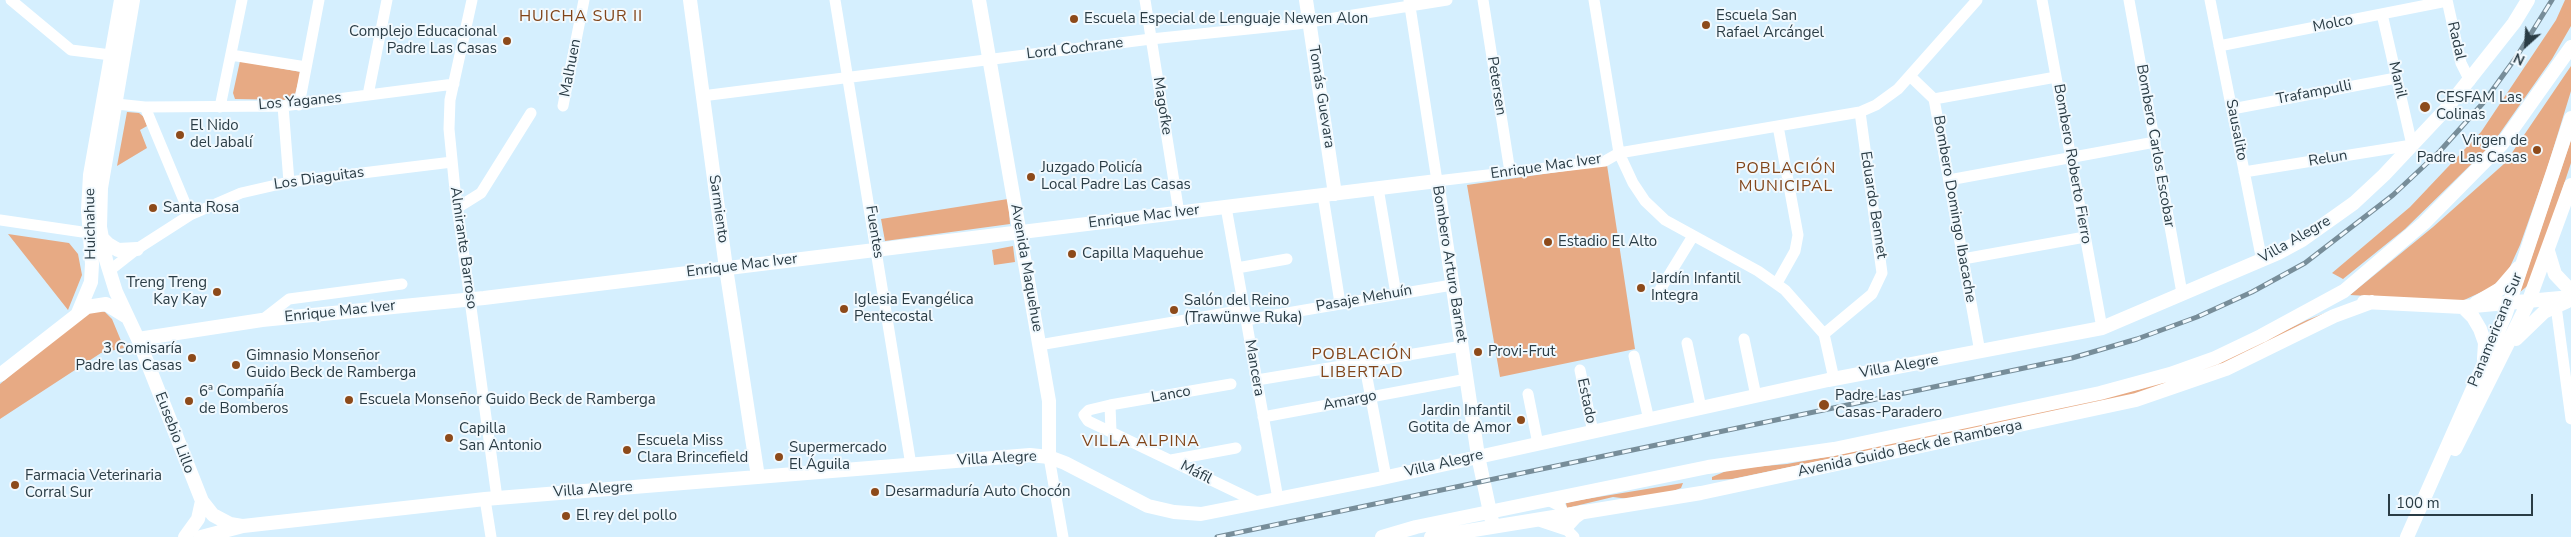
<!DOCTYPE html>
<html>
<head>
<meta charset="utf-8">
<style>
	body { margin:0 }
	#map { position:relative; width:2571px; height:537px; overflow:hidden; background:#d5effe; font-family:"Nunito Sans",sans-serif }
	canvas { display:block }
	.north { position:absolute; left:2501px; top:20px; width:50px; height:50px; -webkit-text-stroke:4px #f1f9fe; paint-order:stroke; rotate:206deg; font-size:14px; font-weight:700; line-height:20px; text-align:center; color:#2a3c45 }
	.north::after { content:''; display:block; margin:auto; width:18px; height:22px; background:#2a3c45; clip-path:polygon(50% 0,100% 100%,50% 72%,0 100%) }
	.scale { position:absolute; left:2388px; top:494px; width:145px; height:22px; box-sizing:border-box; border:2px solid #2a3c45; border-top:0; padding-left:6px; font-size:15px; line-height:18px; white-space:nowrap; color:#2a3c45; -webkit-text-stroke:4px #f1f9fe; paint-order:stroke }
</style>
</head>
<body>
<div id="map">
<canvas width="2571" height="537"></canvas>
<div class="north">N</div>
<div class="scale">100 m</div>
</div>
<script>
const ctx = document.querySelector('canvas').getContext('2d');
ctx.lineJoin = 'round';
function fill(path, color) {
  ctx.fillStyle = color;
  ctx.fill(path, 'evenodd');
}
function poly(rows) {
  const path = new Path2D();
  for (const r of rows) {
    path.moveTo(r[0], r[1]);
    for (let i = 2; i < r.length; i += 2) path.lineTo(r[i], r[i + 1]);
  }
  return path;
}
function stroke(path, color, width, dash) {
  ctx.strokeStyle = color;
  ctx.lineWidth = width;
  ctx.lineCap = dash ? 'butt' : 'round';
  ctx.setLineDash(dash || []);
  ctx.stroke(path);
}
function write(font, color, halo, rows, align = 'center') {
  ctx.font = font + ' "Nunito Sans",sans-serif';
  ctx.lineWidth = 4;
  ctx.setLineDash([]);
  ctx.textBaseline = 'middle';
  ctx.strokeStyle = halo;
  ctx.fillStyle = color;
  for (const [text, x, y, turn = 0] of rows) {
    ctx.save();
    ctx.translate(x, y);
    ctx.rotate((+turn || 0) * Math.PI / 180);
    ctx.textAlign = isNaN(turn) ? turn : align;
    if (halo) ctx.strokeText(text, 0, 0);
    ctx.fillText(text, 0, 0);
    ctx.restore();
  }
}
fill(poly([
	[2565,0,2571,0,2571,26,2552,59,2493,143,2405,229,2343,279,2332,273,2410,207,2481,132,2556,20],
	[240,61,301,72,294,98,292,100,235,99,233,93],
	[2571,66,2571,91,2547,169,2520,245,2509,269,2501,279,2490,288,2462,301,2350,295,2433,227,2505,163],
	[127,112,139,113,144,117,147,126,140,130,147,148,117,166],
	[2571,140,2571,163,2531,283,2520,292],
	[1607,165,1635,349,1500,377,1467,185],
	[1008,199,1010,224,885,241,881,219],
	[8,234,69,243,78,254,82,275,68,310],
	[1013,246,1015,262,994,265,992,250],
	[2341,307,2238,359,2142,394,1732,479,1712,480,1712,477,1731,469,1787,464,1837,455,2141,389,2241,352,2307,320],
	[97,310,105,312,112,319,124,348,101,353,0,419,0,384,82,315],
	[1683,483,1681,488,1668,493,1629,499,1613,497,1567,508,1566,503,1574,501]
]), '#e7aa84');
stroke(poly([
	[11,0,71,50,111,55],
	[472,0,450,100,449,129,455,190,497,498],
	[835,0,911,465],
	[1145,0,1179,213],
	[1409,0,1437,181,1605,161,1619,153,1860,112,1876,105,1898,89,1977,0],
	[1483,0,1510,172],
	[1594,0,1619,153,1633,183,1645,201,1665,220,1758,271,1785,290,1824,334,1834,379],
	[2042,0,2102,328],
	[2129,0,2182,293],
	[2210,0,2262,261],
	[2447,0,2461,63,2470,81],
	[2219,46,2447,1],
	[231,55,306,67],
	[1910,76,1934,99,1980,352],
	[368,95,387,0],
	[702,96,1151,39,1297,24,1447,0],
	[1934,99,2056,77],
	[107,103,145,107,283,106,454,84],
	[299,105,319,0],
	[283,106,289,182],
	[563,106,584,0],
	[145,107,190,215],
	[220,107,242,0],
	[2232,109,2396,78],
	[2244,172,2412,145,2382,14],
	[1949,180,2155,142],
	[1378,188,1396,294],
	[1323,196,1340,303],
	[1226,207,1278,499],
	[457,208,481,193,531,113],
	[0,220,89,233],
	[1963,259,2085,237],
	[1237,268,1287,259],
	[109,271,137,249,190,215,241,193,289,182,452,162],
	[1777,283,1795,251,1798,235,1778,126],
	[1658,293,1693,236],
	[2556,306,2571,419],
	[262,320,289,299,402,284],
	[1246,320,1452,285],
	[1824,334,1872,294,1882,273,1860,112],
	[1744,339,1756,396],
	[1687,343,1701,408],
	[1039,345,1244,310],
	[1634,356,1649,420],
	[1364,362,1386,477],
	[1580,370,1593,432],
	[1257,380,1462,346],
	[1231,384,1110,405,1089,410,1084,415,1088,421,1257,502],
	[1528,394,1538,444],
	[1110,405,1111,432],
	[1263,417,1467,379],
	[1049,457,1063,537],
	[1171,460,1236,448],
	[485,499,491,537],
	[1548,500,1560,506,1564,514,1565,528,1574,537]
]), '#fff', 11);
stroke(poly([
	[133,0,101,188,100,227,106,260,116,292,138,339,202,501,213,515,230,524,242,526],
	[690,0,726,268,758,477],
	[979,0,1049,401,1049,457],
	[1306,0,1335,194],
	[101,237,108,244,118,250,137,249],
	[2548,251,2555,274,2571,291],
	[2364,302,2463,307,2571,297],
	[2476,303,2500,289,2518,268],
	[2463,307,2473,317,2480,329,2485,343,2484,359],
	[78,313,91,282,92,264,88,210,90,175,121,0],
	[138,339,262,320,484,298,1437,181,1478,456,1493,526],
	[2516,339,2544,312,2566,302],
	[0,375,87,307,106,304,127,317],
	[2455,449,2528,303,2571,185],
	[1541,520,1565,528,1575,517,1582,512],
	[185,537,198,519,202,501],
	[201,537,243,526,485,499,1030,455,1049,457,1065,463,1148,506,1174,512,1201,514,1378,479,1828,380,2102,328,2278,253,2302,240,2354,203,2384,175,2446,109,2514,23,2528,0],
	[1382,537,1416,527,1708,467,1834,449,2100,393,2170,374,2215,358,2261,336,2344,291,2424,223,2502,144,2571,47],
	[1431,537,1701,493,2136,400,2226,369,2334,316,2372,302],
	[2407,537,2505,316,2571,118]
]), '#fff', 14);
const rail = poly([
	[1217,537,2072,358,2137,339,2197,317,2252,292,2305,263,2393,195,2440,151,2483,103,2517,56,2552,0]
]);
stroke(rail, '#778d99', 5);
stroke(rail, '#f1f9fe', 3, [9]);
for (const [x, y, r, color] of [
	[1074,19,5,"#8d4a1a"],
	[1706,25,5,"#8d4a1a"],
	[507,41,5,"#8d4a1a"],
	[2425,107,6,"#8d4a1a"],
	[180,135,5,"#8d4a1a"],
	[2537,150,5,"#8d4a1a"],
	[1031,177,5,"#8d4a1a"],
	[153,208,5,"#8d4a1a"],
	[1548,242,5,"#8d4a1a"],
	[1072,254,5,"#8d4a1a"],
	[1641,288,5,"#8d4a1a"],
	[217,292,5,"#8d4a1a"],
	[844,309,5,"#8d4a1a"],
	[1174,310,5,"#8d4a1a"],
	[1478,352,5,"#8d4a1a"],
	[192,358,5,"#8d4a1a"],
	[236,365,5,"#8d4a1a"],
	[349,400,5,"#8d4a1a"],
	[189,401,5,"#8d4a1a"],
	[1824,405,6,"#8d4a1a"],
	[1521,420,5,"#8d4a1a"],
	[449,438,5,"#8d4a1a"],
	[627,450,5,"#8d4a1a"],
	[779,457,5,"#8d4a1a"],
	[15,485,5,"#8d4a1a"],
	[875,492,5,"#8d4a1a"],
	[566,516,5,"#8d4a1a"]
]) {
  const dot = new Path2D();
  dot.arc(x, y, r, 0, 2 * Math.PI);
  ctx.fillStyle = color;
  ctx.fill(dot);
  stroke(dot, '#f1f9fe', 2);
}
write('15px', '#2a3c45', '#f1f9fe', [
	["Escuela San",1716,16],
	["Rafael Arcángel",1716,33],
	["Escuela Especial de Lenguaje Newen Alon",1084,19],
	["Complejo Educacional",497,32,"right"],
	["Padre Las Casas",497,49,"right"],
	["CESFAM Las",2436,98],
	["Colinas",2436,115],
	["El Nido",190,126],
	["del Jabalí",190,143],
	["Virgen de",2527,141,"right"],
	["Padre Las Casas",2527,158,"right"],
	["Juzgado Policía",1041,168],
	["Local Padre Las Casas",1041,185],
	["Santa Rosa",163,208],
	["Estadio El Alto",1558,242],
	["Capilla Maquehue",1082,254],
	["Jardín Infantil",1651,279],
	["Integra",1651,296],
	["Treng Treng",207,283,"right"],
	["Kay Kay",207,300,"right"],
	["Iglesia Evangélica",854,300],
	["Pentecostal",854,317],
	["Salón del Reino",1184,301],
	["(Trawünwe Ruka)",1184,318],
	["3 Comisaría",182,349,"right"],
	["Padre las Casas",182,366,"right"],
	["Provi-Frut",1488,352],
	["Gimnasio Monseñor",246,356],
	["Guido Beck de Ramberga",246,373],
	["6ª Compañía",199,392],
	["de Bomberos",199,409],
	["Padre Las",1835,396],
	["Casas-Paradero",1835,413],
	["Escuela Monseñor Guido Beck de Ramberga",359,400],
	["Jardin Infantil",1511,411,"right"],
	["Gotita de Amor",1511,428,"right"],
	["Capilla",459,429],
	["San Antonio",459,446],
	["Escuela Miss",637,441],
	["Clara Brincefield",637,458],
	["Supermercado",789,448],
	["El Águila",789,465],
	["Farmacia Veterinaria",25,476],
	["Corral Sur",25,493],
	["Desarmaduría Auto Chocón",885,492],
	["El rey del pollo",576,516]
], 'left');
write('15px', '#2a3c45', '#f1f9fe', [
	["Molco",2333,24,-11],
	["Radal",2456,41,77],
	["Lord Cochrane",1075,49,-7],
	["Malhuen",571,68,-79],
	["Manil",2397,80,77],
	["Petersen",1496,86,81],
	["Trafampulli",2314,93,-11],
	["Tomás Guevara",1321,97,81],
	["Los Yaganes",300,102,-5],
	["Magofke",1162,106,81],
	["Sausalito",2236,130,79],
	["Bombero Carlos Escobar",2155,146,80],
	["Relun",2328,159,-9],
	["Bombero Roberto Fierro",2072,164,80],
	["Enrique Mac Iver",1546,167,-8],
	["Los Diaguitas",319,179,-8],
	["Eduardo Bennet",1873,205,81],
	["Sarmiento",718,209,82],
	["Bombero Domingo Ibacache",1954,209,80],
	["Enrique Mac Iver",1144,217,-7],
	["Huichahue",91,224,-91],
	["Fuentes",874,232,81],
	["Villa Alegre",2295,240,-30],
	["Almirante Barroso",463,248,82],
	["Bombero Arturo Barnet",1449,264,81],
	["Enrique Mac Iver",742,266,-7],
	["Avenida Maquehue",1026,268,80],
	["Pasaje Mehuín",1364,299,-10],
	["Enrique Mac Iver",340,312,-6],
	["Panamericana Sur",2496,330,-68],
	["Villa Alegre",1899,367,-10],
	["Mancera",1254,368,80],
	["Lanco",1171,395,-10],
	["Amargo",1350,401,-11],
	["Estado",1586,401,78],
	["Eusebio Lillo",174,433,69],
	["Avenida Guido Beck de Ramberga",1910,449,-12],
	["Villa Alegre",997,459,-3],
	["Villa Alegre",1444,464,-13],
	["Máfil",1196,473,27],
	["Villa Alegre",593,490,-4]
]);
ctx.letterSpacing = '1px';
write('16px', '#81451a', '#f1f9fe', [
	["HUICHA SUR II",581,17],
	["POBLACIÓN",1786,169],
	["MUNICIPAL",1786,187],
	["POBLACIÓN",1362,355],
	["LIBERTAD",1362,373],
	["VILLA ALPINA",1141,442]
]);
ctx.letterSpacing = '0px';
</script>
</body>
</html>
